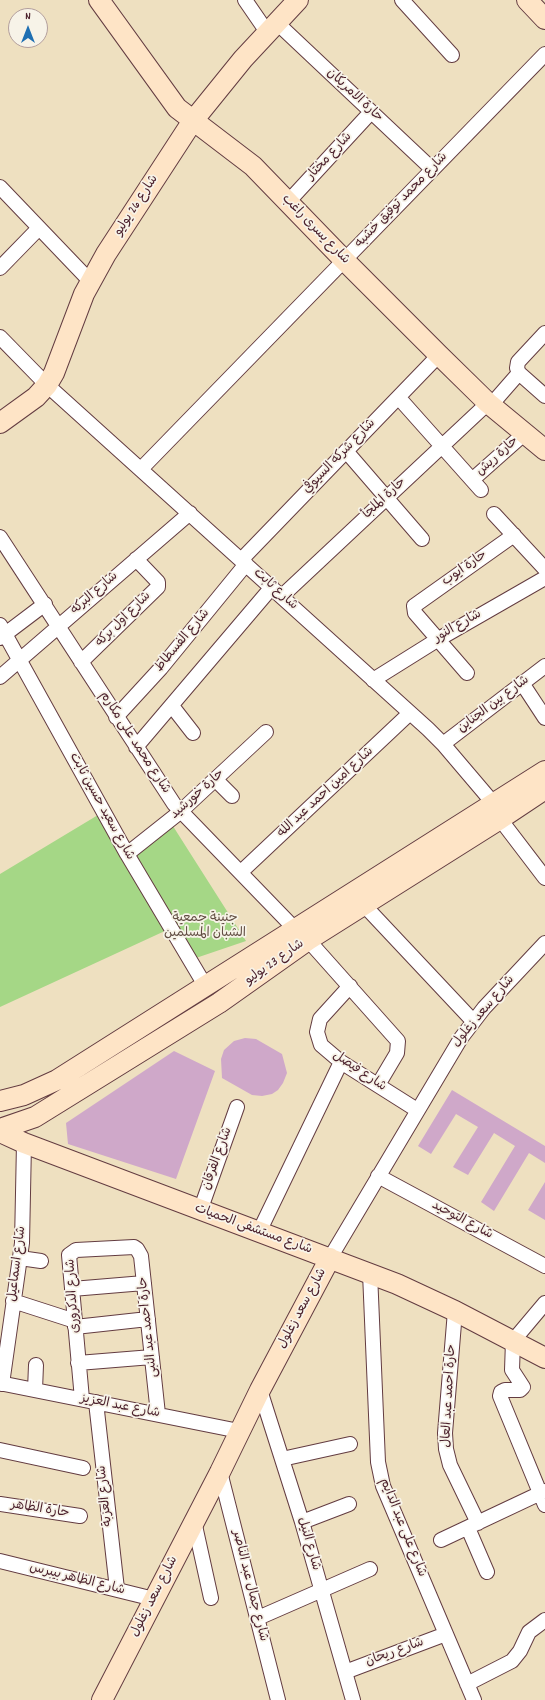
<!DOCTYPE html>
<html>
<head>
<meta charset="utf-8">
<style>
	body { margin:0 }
	#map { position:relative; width:545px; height:1700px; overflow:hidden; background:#eee0c0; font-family:Dekko,sans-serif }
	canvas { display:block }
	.north { position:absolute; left:8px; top:8px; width:40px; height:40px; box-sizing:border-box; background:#f7f3e8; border:1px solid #b29e9c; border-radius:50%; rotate:0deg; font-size:11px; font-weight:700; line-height:16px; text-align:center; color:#4a1f2b }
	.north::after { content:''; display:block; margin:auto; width:14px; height:18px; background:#1f6fb2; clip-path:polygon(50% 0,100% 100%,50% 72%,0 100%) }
</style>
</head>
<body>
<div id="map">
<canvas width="545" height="1700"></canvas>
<div class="north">N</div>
</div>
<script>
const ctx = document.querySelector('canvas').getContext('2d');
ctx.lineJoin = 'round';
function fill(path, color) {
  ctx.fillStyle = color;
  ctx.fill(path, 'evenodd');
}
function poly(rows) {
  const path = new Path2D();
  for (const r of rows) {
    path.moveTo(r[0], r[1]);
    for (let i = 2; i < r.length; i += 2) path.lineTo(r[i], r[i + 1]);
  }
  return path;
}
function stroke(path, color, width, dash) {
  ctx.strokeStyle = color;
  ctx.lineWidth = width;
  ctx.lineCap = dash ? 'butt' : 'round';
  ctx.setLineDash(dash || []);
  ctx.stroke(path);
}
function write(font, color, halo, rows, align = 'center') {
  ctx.font = font + ' Dekko,"Playpen Sans Arabic",sans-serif';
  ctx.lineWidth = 3.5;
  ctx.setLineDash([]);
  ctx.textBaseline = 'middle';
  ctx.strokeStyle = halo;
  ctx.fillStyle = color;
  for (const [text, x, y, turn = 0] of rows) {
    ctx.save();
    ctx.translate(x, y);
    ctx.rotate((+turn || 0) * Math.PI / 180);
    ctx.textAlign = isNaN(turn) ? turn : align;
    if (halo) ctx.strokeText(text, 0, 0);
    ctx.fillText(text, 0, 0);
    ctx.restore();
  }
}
fill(poly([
	[98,815,167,930,0,1007,0,874],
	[171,823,246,941,193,959,131,854]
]), '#a5d786');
fill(poly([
	[245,1038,256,1039,282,1054,287,1073,283,1083,278,1090,272,1094,262,1096,252,1095,222,1078,221,1059,224,1050,234,1041],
	[174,1051,215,1071,176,1179,68,1144,66,1123],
	[452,1090,545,1146,545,1163,529,1153,494,1211,481,1202,515,1146,494,1133,468,1175,453,1167,478,1127,456,1114,431,1154,418,1146],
	[545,1182,545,1220,528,1210]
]), '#cfa8c9');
const street = poly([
	[245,0,267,32],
	[402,0,452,55],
	[276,22,432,169],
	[0,187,90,281],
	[288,202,371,112],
	[0,268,39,228],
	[545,333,518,362,517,368,519,373,545,396],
	[0,337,47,385,428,729,443,744,494,804],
	[399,398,481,490],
	[491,405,519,373],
	[346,451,422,539],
	[141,469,545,54],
	[472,480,525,433],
	[494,514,545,569],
	[0,537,174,804,294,928],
	[242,559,439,355],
	[282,596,488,403],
	[0,625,127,854,206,987],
	[0,638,45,604],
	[81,662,158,587,158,582,136,559],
	[467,673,415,613,414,606,514,535],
	[0,677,190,513],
	[373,680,437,640,545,578],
	[522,683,545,718],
	[172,706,193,733],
	[116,717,161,668,246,564],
	[443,744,545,666],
	[136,747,272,587],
	[215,779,232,796],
	[500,819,545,878],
	[127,854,180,812,266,732],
	[241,872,410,713],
	[363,904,473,1021],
	[308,940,398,1041,397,1053,378,1085],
	[350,986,320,1019,317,1032,321,1045,341,1062,417,1110],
	[378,1176,545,1266],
	[200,1211,237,1107],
	[259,1232,341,1062],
	[20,1258,41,1261],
	[330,1258,461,1038,484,1008,545,943],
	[370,1273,378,1462,383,1486,474,1700],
	[72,1289,144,1283],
	[13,1301,75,1321],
	[545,1303,513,1341,512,1370,523,1387,520,1390,505,1390,501,1392,500,1396,545,1505],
	[455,1311,445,1433,446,1449,450,1465,478,1523],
	[75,1327,148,1319],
	[78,1363,152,1357],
	[0,1383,239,1431],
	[2,1384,22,1243,24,1143],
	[35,1390,36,1365],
	[260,1390,302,1522,353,1700],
	[82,1399,69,1255,76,1250,134,1247,137,1249,141,1256,158,1414],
	[96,1402,117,1589],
	[0,1450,83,1468],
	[282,1459,350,1444],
	[220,1472,278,1700],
	[0,1504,80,1516],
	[194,1521,211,1598],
	[302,1522,349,1504],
	[468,1528,487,1572],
	[441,1540,545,1491],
	[0,1561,154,1599],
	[258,1618,370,1569],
	[345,1672,446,1634],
	[467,1684,512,1661,520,1651,529,1632,545,1620]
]);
const secondary = poly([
	[99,0,177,108,253,166,344,260,439,355,488,403,545,450],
	[527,0,545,19],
	[0,423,36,397,47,385,54,373,84,294,106,254,192,122,243,59,298,0],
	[0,1101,24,1095,57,1080,545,771],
	[0,1129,35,1117,219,1003,308,940,500,819,545,789],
	[0,1132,24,1143,397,1284,455,1311,545,1358],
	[102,1700,220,1472,260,1390,330,1258]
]);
stroke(street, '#633c41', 16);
stroke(secondary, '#633c41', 22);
stroke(street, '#fff', 14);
stroke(secondary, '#fee4c6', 20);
write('13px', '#4a1f2b', '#f7f3e8', [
	["حارة الامريكان",354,96,43],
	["شارع مختار",330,157,-47],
	["شارع محمد توفيق خشبه",402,201,-46],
	["شارع 26 يوليو",137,206,-57],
	["شارع يسرى راغب",315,230,46],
	["شارع شركه السيوفي",340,457,-46],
	["حارة ريش",498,457,-42],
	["حارة الملجأ",385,499,-43],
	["حارة ايوب",465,569,-35],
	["شارع ثابت",275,590,42],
	["شارع البركه",95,594,-41],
	["شارع اول بركه",124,620,-45],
	["شارع النور",458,627,-30],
	["شارع الفسطاط",183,641,-50],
	["شارع بين الجناين",494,705,-37],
	["شارع محمد على مكارم",134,743,57],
	["شارع امين احمد عبد الله",326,793,-43],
	["حارة خورشيد",198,795,-42],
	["شارع سعيد حسين ثابت",101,807,61],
	["شارع 23 يوليو",275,963,-35],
	["شارع سعد زغلول",484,1012,-50],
	["شارع فيصل",359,1072,34],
	["شارع الفرقان",218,1159,-70],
	["شارع التوحيد",462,1221,28],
	["شارع مستشفى الحميات",253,1230,20],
	["شارع اسماعيل",18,1264,-83],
	["شارع الدكرورى",74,1296,-94],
	["شارع سعد زغلول",303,1309,-62],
	["حارة احمد عبد النبى",149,1327,-96],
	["حارة احمد عبد العال",450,1396,-87],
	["شارع عبد العزيز",120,1407,11],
	["شارع العزبة",106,1496,-96],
	["حارة الظاهر",40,1510,9],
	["شارع على عبد الدايم",402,1528,68],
	["شارع النيل",308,1544,74],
	["شارع الظاهر بيبرس",77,1580,14],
	["شارع جمال عبد الناصر",249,1586,76],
	["شارع سعد زغلول",155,1597,-63],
	["شارع ريحان",395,1653,-20]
]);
write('13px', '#614d42', '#f7f3e8', [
	["جنينة جمعية",205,919],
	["الشبان المسلمين",205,934]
]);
</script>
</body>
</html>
